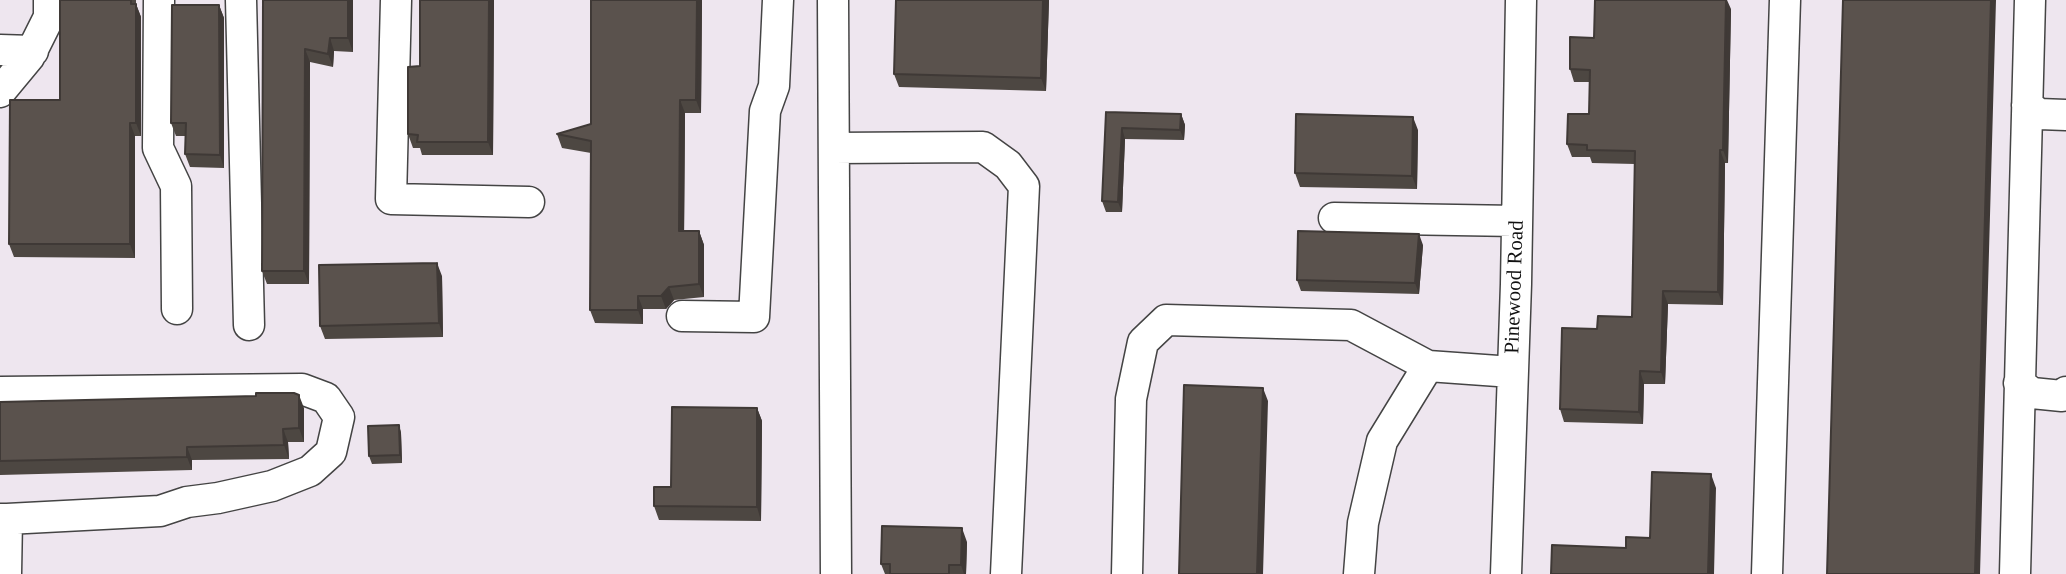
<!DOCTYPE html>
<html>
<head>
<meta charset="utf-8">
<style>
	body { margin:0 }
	canvas { display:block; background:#fffdf5 }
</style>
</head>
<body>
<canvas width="2066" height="574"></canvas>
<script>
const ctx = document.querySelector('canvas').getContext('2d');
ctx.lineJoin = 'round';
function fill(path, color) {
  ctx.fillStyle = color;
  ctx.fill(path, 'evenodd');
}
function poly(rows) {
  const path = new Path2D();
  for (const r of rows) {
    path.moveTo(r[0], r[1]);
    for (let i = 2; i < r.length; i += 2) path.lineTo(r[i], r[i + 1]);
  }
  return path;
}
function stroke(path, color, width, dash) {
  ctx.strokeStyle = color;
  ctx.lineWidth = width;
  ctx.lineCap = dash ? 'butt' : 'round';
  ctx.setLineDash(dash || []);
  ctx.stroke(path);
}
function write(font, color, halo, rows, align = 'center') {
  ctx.font = font + ' Georgia,serif';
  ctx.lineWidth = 7;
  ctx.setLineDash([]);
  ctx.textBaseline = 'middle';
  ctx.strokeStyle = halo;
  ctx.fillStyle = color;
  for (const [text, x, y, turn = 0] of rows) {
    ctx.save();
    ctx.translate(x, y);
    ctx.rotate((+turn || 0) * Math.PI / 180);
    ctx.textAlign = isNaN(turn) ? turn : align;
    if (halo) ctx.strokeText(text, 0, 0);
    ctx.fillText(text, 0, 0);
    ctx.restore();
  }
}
fill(poly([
	[0,0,2066,0,2066,574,0,574]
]), '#eee6ef');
const minor = poly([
	[159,0,158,148,176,186,177,309],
	[241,0,249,325],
	[396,0,391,199,529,202],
	[833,0,836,574],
	[0,50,33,51],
	[0,92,29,57,49,17,49,0],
	[2027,105,2039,114,2066,115],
	[834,148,983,147,1008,165,1024,186,1006,574],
	[1334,218,1517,221],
	[682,316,754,317,765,111,774,86,778,0],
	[2019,383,2032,393,2062,396,2066,392],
	[0,392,302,389,326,398,339,417,331,452,310,471,272,486,218,498,187,502,160,511,7,519],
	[0,519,7,519,6,574],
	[1127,574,1131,399,1143,342,1166,320,1351,325,1428,366,1512,372],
	[1359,574,1363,523,1382,441,1428,366],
	[1506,574,1516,284,1521,0],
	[1767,574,1785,0],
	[2015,574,2030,0]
]);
stroke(minor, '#444', 33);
stroke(minor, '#fff', 30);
fill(poly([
	[60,0,136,0,136,4,141,17,141,136,135,136,135,258,14,257,9,244,60,100],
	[263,0,353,0,353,52,334,51,333,67,310,62,309,284,267,284,262,271],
	[420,0,494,0,493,155,422,155,420,148,413,148,408,134,420,66],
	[702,0,701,113,685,113,684,231,699,231,704,245,704,297,674,300,666,309,643,309,643,324,595,323,590,310,591,153,562,148,557,134,591,124],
	[896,0,1049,0,1046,91,899,87,894,74],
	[219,5,224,18,224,168,190,167,185,154,186,136,176,136,171,123],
	[1731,9,1728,163,1725,163,1723,305,1668,304,1665,384,1644,384,1643,424,1564,422,1560,409,1597,329,1632,317,1635,164,1592,163,1590,157,1572,157,1567,144,1589,114,1590,82,1574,82,1570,69,1594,38],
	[1106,112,1181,114,1185,125,1184,140,1125,139,1122,212,1106,212,1102,201],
	[1418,130,1417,189,1300,187,1295,173],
	[1423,245,1419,294,1301,291,1297,280],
	[442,276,443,337,325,339,320,326],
	[0,402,304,408,304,442,288,442,289,459,192,460,192,470,0,475],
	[757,408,762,421,761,521,659,520,654,506,671,487],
	[399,425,401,433,402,463,372,464,369,456],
	[967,542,966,574,885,574,881,564]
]), '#4d4742');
fill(poly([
	[348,0,353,0,353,52,348,38],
	[489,0,494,0,493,155,488,142],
	[697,0,702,0,701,113,696,100],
	[1043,0,1049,0,1046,91,1041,78],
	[1726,0,1727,0,1731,9,1728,163,1723,150],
	[1991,0,1996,0,1980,574,1975,574],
	[136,4,141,17,141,136,136,123],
	[219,5,224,18,224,168,220,155],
	[330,38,334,51,333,67,328,54],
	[305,49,310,62,309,284,304,271],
	[680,100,685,113,684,245,679,231],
	[1181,114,1185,125,1184,140,1180,130],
	[1413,117,1418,130,1417,189,1412,176],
	[130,123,135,136,135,258,130,244],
	[1122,128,1125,139,1122,212,1118,202],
	[1720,150,1725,163,1723,305,1718,292],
	[699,231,704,245,704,297,699,284],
	[1419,234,1423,245,1419,294,1415,283],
	[437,263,442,276,443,337,439,323],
	[669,287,674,300,666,309,661,296],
	[1663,291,1668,304,1665,384,1661,372],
	[638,296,643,309,643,324,638,310],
	[1640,371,1644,384,1643,424,1639,412],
	[1263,388,1268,401,1263,574,1257,574],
	[299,395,304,408,304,442,299,428],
	[757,408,762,421,761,521,757,507],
	[399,425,401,433,402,463,400,455],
	[283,429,288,442,289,459,284,445],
	[187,447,192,460,192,470,187,457],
	[1711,474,1716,488,1714,574,1708,574],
	[962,528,967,542,966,574,964,574,961,565]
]), '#3f3936');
const building = poly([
	[60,0,131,0,131,4,136,4,136,123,130,123,130,244,9,244,10,100,60,100,60,0],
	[263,0,348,0,348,38,330,38,328,54,305,49,304,271,262,271,263,0],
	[420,0,489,0,488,142,417,142,418,135,408,134,408,67,420,66,420,0],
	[591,0,697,0,696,100,680,100,679,231,699,231,699,284,669,287,661,296,638,296,638,310,590,310,591,141,557,134,591,124,591,0],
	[896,0,1043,0,1041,78,894,74,896,0],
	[1595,0,1726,0,1723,150,1720,150,1718,292,1663,291,1661,372,1640,371,1639,412,1560,409,1562,328,1597,329,1598,316,1632,317,1635,151,1587,150,1587,145,1567,144,1568,114,1589,114,1590,70,1570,69,1570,37,1594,38,1595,0],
	[1843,0,1991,0,1975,574,1827,574,1843,0],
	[172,5,219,5,220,155,185,154,186,123,171,123,172,5],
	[1106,112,1181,114,1180,130,1122,128,1118,202,1102,201,1106,112],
	[1296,114,1413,117,1412,176,1295,173,1296,114],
	[1298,231,1419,234,1415,283,1297,280,1298,231],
	[437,263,439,323,320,326,319,265,437,263],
	[1184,385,1263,388,1257,574,1179,574,1184,385],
	[256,393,294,393,299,395,299,428,283,429,284,445,187,447,187,457,0,461,0,402,256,396,256,393],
	[672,407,757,408,757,507,654,506,654,487,671,487,672,407],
	[399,425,400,455,369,456,368,426,399,425],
	[1652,472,1711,474,1708,574,1551,574,1552,545,1626,548,1626,537,1650,538,1652,472],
	[882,526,962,528,961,565,949,565,949,574,890,574,890,564,881,564,882,526]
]);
fill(building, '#5a524d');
stroke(building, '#3f3936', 2);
write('21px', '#111', '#fff', [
	["Pinewood Road",1515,287,-88]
]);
</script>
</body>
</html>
